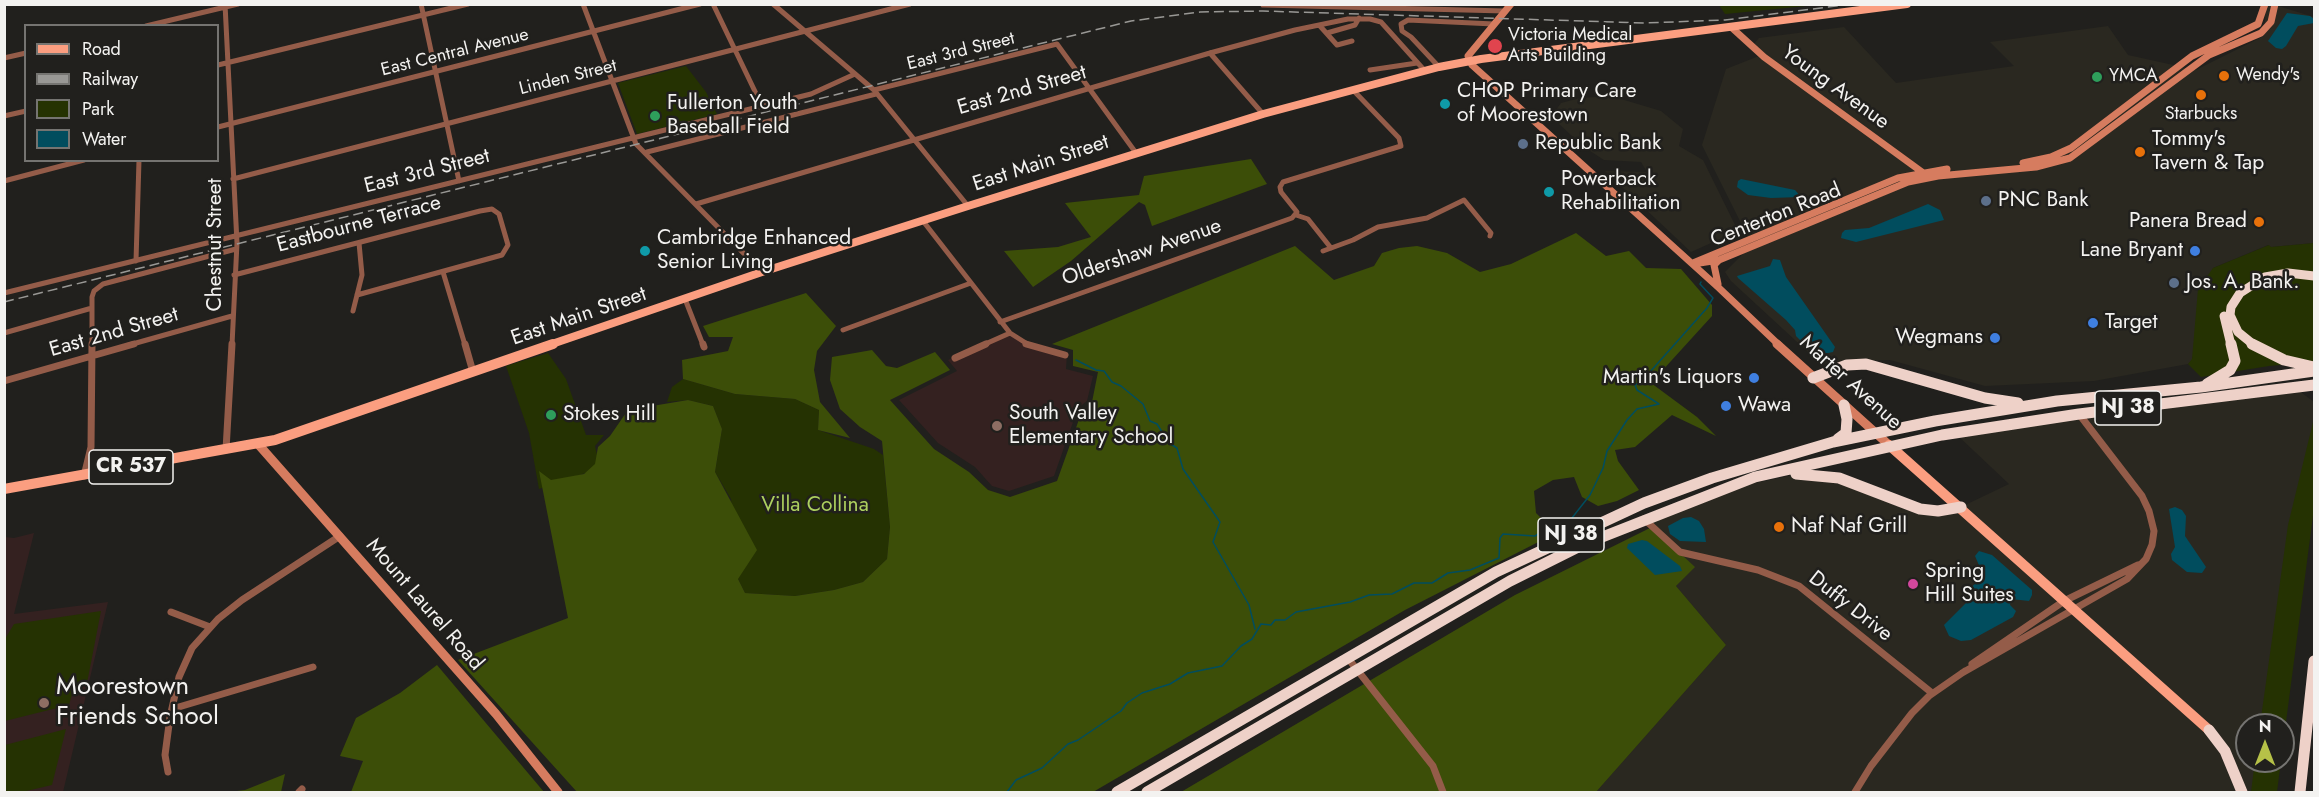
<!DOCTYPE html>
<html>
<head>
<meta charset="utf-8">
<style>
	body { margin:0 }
	#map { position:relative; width:2319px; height:797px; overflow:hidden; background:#21201d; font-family:Jost,sans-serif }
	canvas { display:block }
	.frame { position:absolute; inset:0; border:6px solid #f3f2f0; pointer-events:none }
	.legend { position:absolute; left:24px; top:24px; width:195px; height:138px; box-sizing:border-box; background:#21201d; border:2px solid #757471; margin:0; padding:8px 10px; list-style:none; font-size:18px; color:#f3f2f0 }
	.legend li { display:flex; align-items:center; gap:12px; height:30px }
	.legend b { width:30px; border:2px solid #757471 }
	.north { position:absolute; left:2235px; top:713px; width:60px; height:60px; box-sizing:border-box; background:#21201d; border:2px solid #757471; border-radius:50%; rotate:0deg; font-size:16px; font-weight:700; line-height:24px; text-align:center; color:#f3f2f0 }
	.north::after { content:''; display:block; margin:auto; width:21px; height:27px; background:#b6c148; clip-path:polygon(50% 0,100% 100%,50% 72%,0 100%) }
</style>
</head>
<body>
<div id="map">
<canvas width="2319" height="797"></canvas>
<div class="frame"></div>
<ul class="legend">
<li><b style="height:8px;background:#fb9e80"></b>Road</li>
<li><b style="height:8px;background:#999895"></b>Railway</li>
<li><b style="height:16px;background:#253202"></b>Park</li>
<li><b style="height:16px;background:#014d5e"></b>Water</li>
</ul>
<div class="north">N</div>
</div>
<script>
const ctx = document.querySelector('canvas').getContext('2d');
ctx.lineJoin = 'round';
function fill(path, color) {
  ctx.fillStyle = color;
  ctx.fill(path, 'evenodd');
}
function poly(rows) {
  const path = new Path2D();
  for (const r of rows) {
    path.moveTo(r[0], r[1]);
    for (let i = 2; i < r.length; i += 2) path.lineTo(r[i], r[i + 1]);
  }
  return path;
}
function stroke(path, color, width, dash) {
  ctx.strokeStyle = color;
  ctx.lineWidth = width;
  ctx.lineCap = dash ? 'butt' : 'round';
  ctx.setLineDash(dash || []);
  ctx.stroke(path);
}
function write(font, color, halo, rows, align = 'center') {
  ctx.font = font + ' Jost,sans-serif';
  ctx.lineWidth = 5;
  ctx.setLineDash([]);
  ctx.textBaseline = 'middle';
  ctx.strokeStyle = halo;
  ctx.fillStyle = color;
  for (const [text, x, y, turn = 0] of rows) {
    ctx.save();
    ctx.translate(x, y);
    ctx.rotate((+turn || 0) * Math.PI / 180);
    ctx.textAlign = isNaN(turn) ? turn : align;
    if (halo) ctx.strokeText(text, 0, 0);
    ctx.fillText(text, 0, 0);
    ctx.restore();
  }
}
fill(poly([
	[2266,5,2275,5,2314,17,2314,243,2271,247,2268,245,2213,268,2192,360,2188,364,2094,381,1985,386,1890,360,1836,362,1822,365,1731,281,1725,272,1752,245,1702,145,1726,69,1764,54,1753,45,1759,38,1844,27,1896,83,2014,66,1990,42,2108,26,2128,55,2196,70,2264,36],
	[1611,96,1661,111,1683,129,1679,146,1703,160,1738,231,1691,252,1605,171,1647,172,1641,162,1604,160,1584,147,1559,124,1556,110,1561,103,1580,98],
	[2294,387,2314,402,2314,497,2302,553,2283,725,2247,725,2247,761,2279,761,2275,792,1596,792,1726,645,1676,586,1694,567,1644,519,1712,492,1798,474,1811,474,1908,506,1961,507,2009,484,1956,434]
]), '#2a2820');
fill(poly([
	[1010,333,1025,344,1067,353,1066,369,1093,376,1087,401,1078,408,1054,476,1009,491,992,486,975,467,938,443,899,400,957,371,948,360],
	[34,533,14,614,108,602,63,792,5,792,5,537,14,538]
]), '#342120');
fill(poly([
	[1827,4,1725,14,1719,5,1719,4],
	[686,66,706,92,717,114,637,134,618,83],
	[2314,243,2314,362,2269,366,2201,377,2188,364,2192,359,2198,289,2213,268,2269,245,2271,247],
	[548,353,566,379,586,435,604,435,595,446,600,468,539,489,529,433,506,366],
	[683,379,735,394,795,399,819,410,818,430,874,449,883,455,890,527,887,559,863,582,834,590,795,596,745,593,738,579,731,499,715,472,722,429,713,406,688,400,667,402,672,387],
	[2314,418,2314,508,2283,745,2283,725,2260,725,2288,525],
	[101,611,87,683,74,687,69,705,5,721,5,639,14,624],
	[66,729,52,785,22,792,5,792,5,745],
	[2255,761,2281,761,2277,792,2251,792]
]), '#253202');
fill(poly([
	[1251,159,1267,184,1152,226,1145,205,1139,202,1071,261,1033,287,1004,251,1058,247,1091,237,1065,203,1139,195,1144,176],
	[1576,233,1606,256,1629,251,1646,268,1681,269,1712,305,1712,316,1651,383,1697,417,1716,436,1672,415,1635,447,1615,450,1618,461,1639,490,1617,501,1598,506,1582,497,1574,477,1553,480,1534,491,1536,513,1556,533,1405,610,1093,792,577,792,458,660,568,618,539,471,551,480,584,474,595,464,598,447,610,436,628,410,688,400,713,406,722,429,715,472,757,550,738,579,745,593,795,596,834,590,863,582,887,559,890,527,882,441,860,427,840,409,830,380,832,357,872,350,886,366,897,368,935,352,950,370,890,400,934,449,969,472,988,490,1010,497,1057,481,1082,411,1091,407,1098,372,1073,366,1073,350,1052,344,1295,246,1334,280,1374,266,1382,253,1399,248,1417,246,1447,253,1480,272,1511,264],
	[806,293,836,326,817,351,814,370,820,402,850,438,818,430,819,410,795,399,735,394,683,379,682,360,728,351,733,337,709,337,703,326],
	[1652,527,1695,567,1676,586,1726,645,1596,792,1181,792,1515,595],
	[437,665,544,792,351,792,363,761,340,756,356,718,400,693],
	[285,774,281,792,229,792,245,790]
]), '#3c4e08');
fill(poly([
	[2287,13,2310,16,2314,19,2314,23,2298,26,2286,46,2282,49,2276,48,2268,41],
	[1741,179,1795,190,1801,197,1771,198,1748,195,1737,187,1738,181],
	[1928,204,1940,210,1944,220,1856,242,1841,238,1842,233,1845,230,1869,228],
	[1773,259,1780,260,1786,277,1835,347,1833,352,1823,354,1812,352,1796,336,1795,330,1786,320,1738,278,1737,276,1770,266],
	[2175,507,2182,510,2186,516,2185,536,2206,567,2202,573,2187,572,2172,560,2171,554,2175,547,2169,509],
	[1683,518,1691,517,1699,521,1704,529,1706,542,1680,541,1670,534,1668,526],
	[1642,540,1647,541,1680,566,1682,571,1655,575,1627,548,1628,544],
	[1979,551,1992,555,2032,590,2032,595,2029,601,2011,599,2010,605,2016,611,2013,617,1971,640,1961,641,1949,636,1944,625,1967,602,1970,588,1984,577,1975,556]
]), '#014d5e');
stroke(poly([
	[1076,360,1096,370,1104,371,1112,382,1121,386,1143,404,1150,421,1157,424,1169,443,1177,448,1183,469,1220,522,1213,542,1249,605,1255,629],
	[1007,792,1016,780,1042,768,1068,744,1078,740,1121,711,1127,703,1142,693,1170,684,1188,673,1222,666,1241,646,1252,639,1261,624,1271,625,1275,620,1285,620,1296,612,1350,602,1369,595,1392,594,1414,583,1432,583,1448,573,1470,570,1499,558,1500,538,1503,534,1535,536,1549,527,1568,523,1590,495,1603,468,1607,451,1627,420,1637,409,1659,404,1637,390,1635,385,1641,382,1707,308,1713,298,1700,284,1701,282]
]), '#014d5e', 1.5);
stroke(poly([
	[225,4,237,243,232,345],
	[421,4,459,181],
	[583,4,636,144,762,272],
	[713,4,762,106],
	[773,4,874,90,968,206],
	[1263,5,1505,11],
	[146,26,238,4],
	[1320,26,1337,45,1352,41],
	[1327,33,1355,25,1359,18],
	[1210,53,1263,114],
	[4,58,26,53],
	[218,65,468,4],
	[1439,67,1411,37,1402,31,1401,24,1408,20,1494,24],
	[1370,70,1417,63],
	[874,90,1057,44,1136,153],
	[4,116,26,111],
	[218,127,700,4],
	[647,152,876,94],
	[233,179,910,4],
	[4,181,84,160],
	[696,204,1210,53,1295,30,1348,19,1370,19,1381,22,1425,71],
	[1296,215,1308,219,1331,248],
	[923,221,1010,333,1029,345],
	[1323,251,1353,240,1378,227,1427,218,1464,200,1491,233,1490,236],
	[136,261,139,160],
	[443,272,465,345],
	[234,275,480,211,492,209,499,214,508,245,502,255,357,295],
	[4,293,811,94,855,74],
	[685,299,703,345],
	[353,311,362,275,359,243],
	[1000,322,1292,218,1297,212,1281,192,1280,187,1283,182,1401,146,1399,138,1353,90],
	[843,330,971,283],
	[4,333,92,308],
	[92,345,92,297,94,291,103,284,236,249],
	[129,345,232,316],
	[983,345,1010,333]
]), '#945c49', 5);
stroke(poly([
	[465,344,473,372],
	[703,344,704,347],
	[1026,344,1065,355],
	[955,358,986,344],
	[4,381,134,344],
	[226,450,232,344],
	[84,476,91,447,92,344],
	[1644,519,1680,552,1758,570,1799,586,1932,693],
	[171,612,210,627],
	[1347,657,1433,766,1443,792],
	[1972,664,2064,601,2138,565],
	[1962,673,2127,579,2146,559,2152,545,2154,531,2149,511,2142,496,2079,414],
	[172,709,313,667],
	[168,772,165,755,170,717,179,677,192,648,218,619,242,600,340,536],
	[299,792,302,789],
	[1855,792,1871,766,1912,713,1929,696,1965,671]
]), '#945c49', 7);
stroke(poly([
	[1511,4,1468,56,1472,65,1719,288,1779,345],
	[1731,27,1764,57,1922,172],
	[2023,163,2051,157,2071,148,2192,56,2258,24,2265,4],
	[1693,263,1898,178,1947,169],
	[1693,264,1719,260,1908,182,1938,176,2036,167,2070,158,2209,55,2261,33,2271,22,2275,4],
	[1718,284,1714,265,1719,260]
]), '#d67c5f', 7);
stroke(poly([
	[1777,344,1889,445],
	[258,444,496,714,558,792]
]), '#d67c5f', 9);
stroke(poly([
	[549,345,762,272,968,206,1263,114,1439,67,1481,59,1907,4]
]), '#fb9e80', 8);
stroke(poly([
	[1889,445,2209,730],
	[4,489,275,440,553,344]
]), '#fb9e80', 10);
stroke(poly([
	[2224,316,2231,345],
	[2254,345,2238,332,2230,315,2231,307,2240,293,2265,277,2288,273,2314,276]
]), '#eed1c8', 9);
stroke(poly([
	[2252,344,2284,360,2314,367],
	[1813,378,1847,365,1866,364,1985,398,2018,403],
	[2207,384,2230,370,2235,361,2231,344],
	[1838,439,1846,433,1847,419,1844,405],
	[1796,474,1839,478,1920,509,1938,511,1961,507],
	[2209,730,2225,751,2242,792],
	[1117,792,1496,572,1644,503,1712,478,1833,442,1935,421,2057,401,2201,387,2314,371],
	[1147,792,1510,581,1582,545,1755,477,1942,435,2079,414,2314,385],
	[2300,792,2314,661]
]), '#eed1c8', 11);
stroke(poly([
	[4,302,1131,21,1200,12,1263,11,1645,23,1725,20,1852,4]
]), '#999895', 1.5, [10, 5]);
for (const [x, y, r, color] of [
	[1495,46,8,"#e0444e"],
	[2224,76,6,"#e8710a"],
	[2097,77,6,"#2e9e5b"],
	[2201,95,6,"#e8710a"],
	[1445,104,6,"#0f9aa8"],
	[655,116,6,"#2e9e5b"],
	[1523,144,6,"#5c6f8a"],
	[2140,152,6,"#e8710a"],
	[1549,192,6,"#0f9aa8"],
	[1986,201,6,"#5c6f8a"],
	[2259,222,6,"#e8710a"],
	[645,251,6,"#0f9aa8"],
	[2195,251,6,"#3f7fe0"],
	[2174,283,6,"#5c6f8a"],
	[2093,323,6,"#3f7fe0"],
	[1995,338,6,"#3f7fe0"],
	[1754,378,6,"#3f7fe0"],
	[1726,406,6,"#3f7fe0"],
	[551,415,6,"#2e9e5b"],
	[997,426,6,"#8d6e63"],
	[1779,527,6,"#e8710a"],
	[1913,584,6,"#d1479c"],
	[44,703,6,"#8d6e63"]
]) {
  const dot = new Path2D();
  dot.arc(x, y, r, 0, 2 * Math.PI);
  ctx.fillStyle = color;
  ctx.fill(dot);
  stroke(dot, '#21201d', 2);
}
write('18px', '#f3f2f0', '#21201d', [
	["Victoria Medical",1508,36],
	["Arts Building",1508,57],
	["Wendy's",2236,76],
	["YMCA",2109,77],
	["Starbucks",2201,115,"center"]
], 'left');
write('18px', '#f3f2f0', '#21201d', [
	["East 3rd Street",961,52,-14],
	["East Central Avenue",455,53,-14],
	["Linden Street",568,78,-14]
]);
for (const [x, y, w] of [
	[2128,408,66],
	[131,467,84],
	[1571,535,66]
]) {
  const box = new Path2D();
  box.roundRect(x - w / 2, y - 17, w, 34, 4.5);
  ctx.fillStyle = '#21201d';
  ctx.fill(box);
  stroke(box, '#f3f2f0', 1.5);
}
write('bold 20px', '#f3f2f0', null, [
	["NJ 38",2128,408],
	["CR 537",131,467],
	["NJ 38",1571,535]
]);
write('21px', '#f3f2f0', '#21201d', [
	["Young Avenue",1835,88,36],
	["East 2nd Street",1022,91,-16],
	["East Main Street",1041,164,-18],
	["East 3rd Street",427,172,-14],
	["Centerton Road",1776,216,-22],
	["Eastbourne Terrace",359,225,-15],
	["Chestnut Street",216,245,-90],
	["Oldershaw Avenue",1142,253,-19],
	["East Main Street",579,317,-19],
	["East 2nd Street",114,333,-16],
	["Marter Avenue",1850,383,42],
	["Mount Laurel Road",424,605,49],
	["Duffy Drive",1850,607,38]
]);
write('21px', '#f3f2f0', '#21201d', [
	["CHOP Primary Care",1457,92],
	["of Moorestown",1457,116],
	["Fullerton Youth",667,104],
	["Baseball Field",667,128],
	["Tommy's",2152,140],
	["Tavern & Tap",2152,164],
	["Republic Bank",1535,144],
	["Powerback",1561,180],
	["Rehabilitation",1561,204],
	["PNC Bank",1998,201],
	["Panera Bread",2247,222,"right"],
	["Cambridge Enhanced",657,239],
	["Senior Living",657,263],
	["Lane Bryant",2183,251,"right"],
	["Jos. A. Bank.",2186,283],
	["Target",2105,323],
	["Wegmans",1983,338,"right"],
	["Martin's Liquors",1742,378,"right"],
	["Wawa",1738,406],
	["South Valley",1009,414],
	["Elementary School",1009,438],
	["Stokes Hill",563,415],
	["Naf Naf Grill",1791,527],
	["Spring",1925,572],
	["Hill Suites",1925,596]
], 'left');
write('21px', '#add05f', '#21201d', [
	["Villa Collina",815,506]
]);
write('26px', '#f3f2f0', '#21201d', [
	["Moorestown",56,688],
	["Friends School",56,718]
], 'left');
</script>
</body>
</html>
